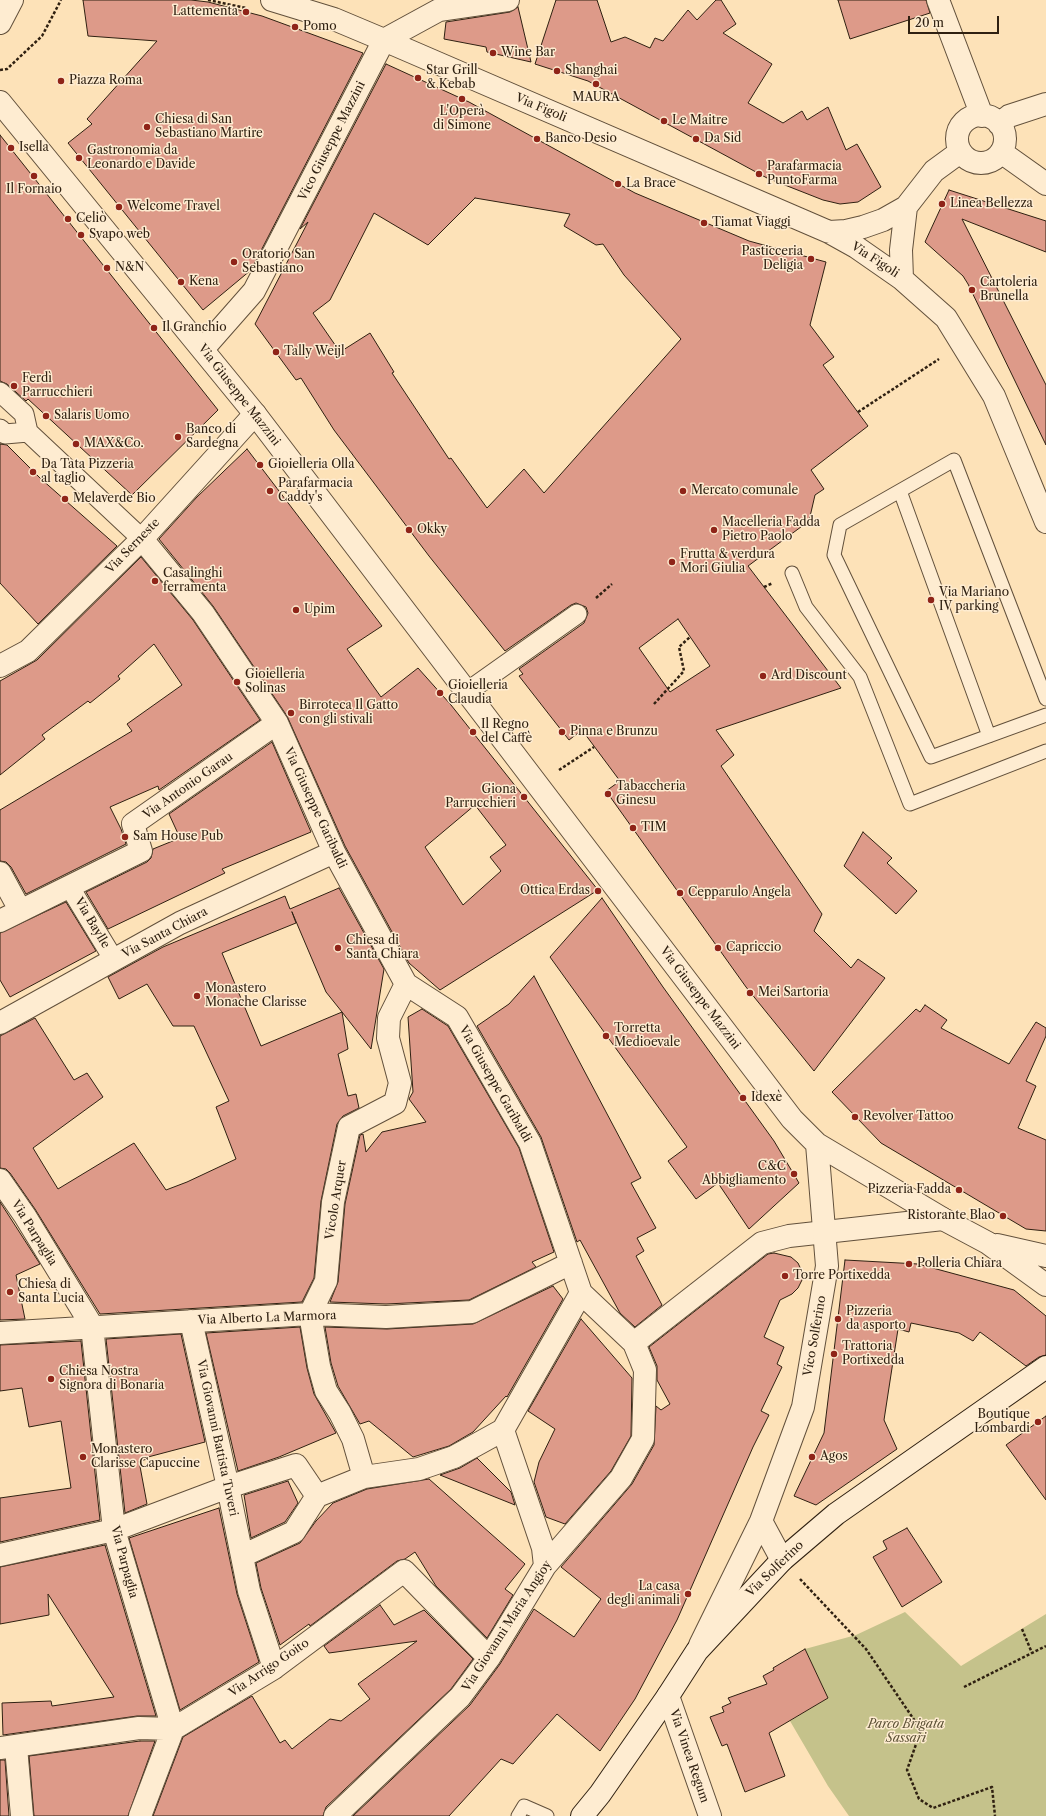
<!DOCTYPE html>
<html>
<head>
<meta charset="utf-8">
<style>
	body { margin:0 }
	#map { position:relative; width:1046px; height:1816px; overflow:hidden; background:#fde2b8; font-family:"Libre Caslon Text",serif }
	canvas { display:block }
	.scale { position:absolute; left:908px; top:16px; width:91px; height:18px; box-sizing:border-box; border:2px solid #2f2011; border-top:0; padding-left:5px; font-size:12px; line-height:14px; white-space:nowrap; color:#2f2011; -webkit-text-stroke:3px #feecd1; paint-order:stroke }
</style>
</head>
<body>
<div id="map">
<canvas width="1046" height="1816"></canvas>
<div class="scale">20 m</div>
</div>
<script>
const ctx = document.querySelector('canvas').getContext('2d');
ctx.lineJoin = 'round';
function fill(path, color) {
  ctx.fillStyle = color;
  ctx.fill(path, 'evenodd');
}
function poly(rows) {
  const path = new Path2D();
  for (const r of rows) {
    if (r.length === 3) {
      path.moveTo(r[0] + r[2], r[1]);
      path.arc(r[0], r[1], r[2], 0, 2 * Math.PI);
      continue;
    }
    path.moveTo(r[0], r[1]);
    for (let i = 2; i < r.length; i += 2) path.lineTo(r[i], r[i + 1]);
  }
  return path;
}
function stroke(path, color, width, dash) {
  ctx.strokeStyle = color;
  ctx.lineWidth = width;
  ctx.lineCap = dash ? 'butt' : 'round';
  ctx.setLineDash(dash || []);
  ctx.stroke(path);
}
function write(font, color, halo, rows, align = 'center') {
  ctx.font = font + ' "Libre Caslon Text",serif';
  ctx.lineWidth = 3;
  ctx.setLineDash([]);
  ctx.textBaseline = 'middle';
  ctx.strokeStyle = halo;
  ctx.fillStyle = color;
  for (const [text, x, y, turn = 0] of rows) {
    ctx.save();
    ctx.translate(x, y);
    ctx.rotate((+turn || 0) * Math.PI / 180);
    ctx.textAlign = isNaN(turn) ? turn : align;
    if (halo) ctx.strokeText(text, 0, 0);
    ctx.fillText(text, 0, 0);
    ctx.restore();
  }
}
fill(poly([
	[905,1612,961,1666,1046,1614,1046,1816,849,1816,828,1786,790,1721,828,1698,805,1649,856,1635]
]), '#c5c28b');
const building = poly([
	[83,0,191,0,208,2,262,16,363,53,251,270,203,310,68,143,92,124,87,119,157,41,88,36,83,0],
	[556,0,597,0,611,42,625,37,650,48,655,38,663,41,688,10,697,20,716,0,721,0,736,24,723,33,772,64,748,103,783,123,802,111,807,120,828,107,846,150,857,144,881,187,858,202,840,204,823,200,767,178,588,81,535,64,556,0],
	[838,0,926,0,930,13,850,39,838,0],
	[518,7,531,62,487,52,486,47,444,39,446,22,510,12,518,7],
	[386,64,469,102,635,193,749,241,826,262,810,325,834,357,823,365,868,426,811,470,824,489,815,495,809,521,748,566,841,688,716,730,734,755,721,766,822,914,814,931,851,968,858,959,885,978,814,1071,746,987,606,791,620,781,582,730,569,740,519,676,523,674,519,669,584,623,588,613,586,607,576,603,571,605,505,651,429,556,334,430,301,378,296,380,255,324,308,222,300,229,386,64],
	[475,198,570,214,564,226,596,245,603,244,624,275,681,339,544,493,524,469,487,508,451,458,449,459,392,373,394,372,370,333,340,352,313,313,330,300,374,213,428,245,475,198],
	[678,619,710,666,670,692,639,648,678,619],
	[0,135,218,410,132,495,28,399,26,401,7,384,0,381,0,135],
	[949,190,1046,221,1046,252,962,219,1046,385,1046,445,968,284,963,276,925,242,949,190],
	[0,444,7,445,40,478,117,546,38,624,0,583,0,444],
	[247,449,382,626,347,649,381,697,418,668,451,705,598,890,440,990,409,963,345,846,287,716,213,606,159,539,197,497,247,449],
	[475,805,506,845,490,857,501,871,463,905,425,847,475,805],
	[141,557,193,620,260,720,159,790,158,786,110,807,121,829,126,844,26,894,11,867,6,862,0,861,0,810,132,731,127,724,182,685,154,644,118,676,120,679,90,703,88,701,42,735,45,739,0,775,0,681,37,660,141,557],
	[272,742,311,832,222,869,225,873,108,929,86,892,147,862,151,858,153,849,180,838,169,814,272,742],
	[863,832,892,858,887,863,917,891,896,914,844,866,863,832],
	[339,888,384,969,371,1049,342,1012,348,1049,338,1054,348,1096,356,1094,359,1108,343,1116,337,1124,321,1201,314,1278,302,1302,100,1314,35,1209,10,1173,6,1169,0,1168,0,1036,35,1018,74,1080,87,1073,103,1097,33,1148,58,1189,134,1143,166,1190,187,1182,236,1159,216,1107,229,1101,194,1026,173,1026,147,984,119,999,108,977,163,947,285,896,290,909,339,888],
	[292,912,326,992,342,1012,261,1046,222,953,296,923,292,912],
	[602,898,663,987,774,1141,799,1183,749,1229,718,1183,696,1199,668,1161,687,1147,550,957,602,898],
	[66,902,96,951,10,997,0,980,0,933,66,902],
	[534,976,641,1178,631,1183,656,1228,637,1238,644,1251,636,1256,662,1305,635,1327,620,1313,580,1240,577,1242,541,1137,477,1026,509,1004,534,976],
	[925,1005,947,1020,941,1028,1009,1064,1036,1022,1046,1028,1046,1036,1026,1081,1036,1086,1018,1128,1046,1140,1046,1231,1026,1229,881,1143,832,1092,916,1009,920,1012,925,1005],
	[422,1009,448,1026,519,1148,554,1252,532,1262,536,1267,469,1300,386,1304,330,1302,338,1282,345,1204,360,1135,363,1134,366,1152,382,1132,426,1122,409,1099,413,1092,408,1017,422,1009],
	[0,1202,40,1264,16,1275,25,1319,0,1320,0,1202],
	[774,1253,791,1257,798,1263,804,1276,798,1288,792,1294,780,1300,764,1337,784,1347,777,1364,782,1367,761,1411,769,1415,753,1447,677,1620,635,1699,600,1751,557,1714,513,1764,501,1759,449,1816,353,1816,470,1705,500,1664,534,1609,574,1637,601,1599,561,1567,632,1484,654,1445,656,1406,661,1410,670,1404,657,1380,657,1366,649,1347,768,1254,774,1253],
	[845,1260,918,1264,1014,1290,1046,1316,1046,1355,1039,1357,1026,1366,980,1332,973,1341,959,1333,911,1323,909,1332,898,1329,884,1420,897,1449,816,1505,794,1496,824,1433,845,1260],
	[553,1286,563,1299,507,1397,506,1396,473,1432,449,1446,413,1457,369,1421,360,1424,338,1386,331,1363,325,1327,387,1329,473,1324,553,1286],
	[581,1319,632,1378,631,1436,611,1471,565,1524,546,1517,534,1482,539,1462,555,1429,528,1411,581,1319],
	[300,1327,307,1368,314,1394,336,1433,279,1457,238,1471,206,1333,300,1327],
	[181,1334,205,1442,148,1457,148,1459,139,1461,147,1504,125,1513,106,1339,181,1334],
	[81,1341,100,1520,0,1542,0,1498,71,1488,61,1421,29,1427,22,1388,0,1391,0,1345,81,1341],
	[1046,1416,1046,1500,1006,1445,1046,1416],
	[477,1458,511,1492,515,1505,440,1475,460,1468,477,1458],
	[429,1479,525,1564,505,1589,513,1595,487,1638,436,1586,415,1552,405,1559,397,1561,310,1626,309,1624,280,1645,261,1588,256,1563,300,1543,316,1521,333,1503,367,1489,429,1479],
	[288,1481,298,1503,285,1522,251,1538,244,1495,288,1481],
	[219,1508,237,1594,259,1662,180,1710,129,1538,219,1508],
	[907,1528,942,1582,902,1607,873,1557,887,1549,883,1541,907,1528],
	[105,1545,156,1716,137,1716,3,1735,2,1703,51,1701,52,1706,114,1697,48,1594,49,1615,0,1624,0,1567,105,1545],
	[380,1605,394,1625,424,1610,473,1659,451,1689,326,1807,323,1816,153,1816,183,1737,252,1696,280,1743,285,1740,292,1749,330,1719,341,1721,370,1699,358,1684,417,1641,329,1653,324,1646,380,1605],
	[805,1649,828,1698,769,1733,785,1776,745,1792,727,1744,722,1746,710,1717,724,1712,722,1707,731,1703,728,1698,767,1684,763,1676,774,1670,773,1668,805,1649],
	[140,1741,155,1741,128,1816,34,1816,29,1756,140,1741],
	[0,1760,5,1760,9,1816,0,1816,0,1760]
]);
fill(building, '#dd9a89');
stroke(building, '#2f2011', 1);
const service = poly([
	[900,491,989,736],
	[792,573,806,607,860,677,910,804,1046,751],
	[1046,699,954,460,840,525,834,555,931,757,1046,715],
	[518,1816,524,1806,547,1816]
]);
const pedestrian = poly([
	[0,392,24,414,28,432],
	[0,429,5,434,28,432,142,539],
	[467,692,577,614],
	[69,886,114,960]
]);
const minor = poly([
	[272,0,334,19,384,40,829,232,856,247,902,279,946,318,994,396,1046,522],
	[938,0,982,116],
	[0,23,12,0],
	[981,139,24],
	[999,124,1009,116,1046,104],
	[1001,152,1046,184],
	[829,232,846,231,863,227,883,220,906,207],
	[902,279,901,250,906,207,934,171,960,152],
	[203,349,254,291,384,40,439,10,508,0],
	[142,539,203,613,277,723,334,852,406,984,457,1017,530,1143,581,1293,634,1343,762,1243,789,1236,943,1219],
	[0,666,28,651,142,539,255,414],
	[0,873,20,910],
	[0,921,141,851,133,824,277,723],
	[0,1023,180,923,334,852],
	[0,1180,25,1216,92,1326,114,1530,173,1729,140,1816],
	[191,1321,228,1487,249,1591,274,1668],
	[0,1333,310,1314,386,1317,472,1312,571,1263],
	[503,1430,543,1548,545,1566],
	[364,1477,353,1439,340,1413,326,1391,319,1366,310,1314,326,1281,333,1202,349,1127,395,1103,400,1083,388,1038,389,1018,406,984],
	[0,1555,114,1530,228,1487,296,1465,317,1496,364,1477,419,1469,454,1457,503,1430,581,1293],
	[242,1556,294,1532,317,1496],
	[668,1696,710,1816],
	[16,1747,22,1816],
	[0,1748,139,1728,173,1729,274,1668,404,1571,489,1658],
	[335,1816,460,1697,489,1658,545,1566,621,1478,643,1439,645,1370,634,1343]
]);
const tertiary = poly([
	[0,102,255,414,792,1119,817,1144,943,1219,988,1243,1046,1285],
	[997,1245,1046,1256],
	[761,1521,782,1560],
	[700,1645,761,1521,803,1407,827,1266,817,1144]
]);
const secondary = poly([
	[582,1816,600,1794,668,1696,697,1651,782,1560,836,1514,1046,1367]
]);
stroke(service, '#62503b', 15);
stroke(pedestrian, '#62503b', 21);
stroke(minor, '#62503b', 24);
stroke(tertiary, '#62503b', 24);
stroke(secondary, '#2f2011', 24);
stroke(poly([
	[208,0,246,8],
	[0,70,7,69,42,36,61,0],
	[858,412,939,359],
	[764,587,773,583],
	[596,598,612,584],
	[654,704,684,671,679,647,690,637],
	[559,770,594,747],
	[800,1579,866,1649,921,1730,907,1770,919,1799,933,1808,992,1787,995,1816],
	[1022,1629,1032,1653],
	[964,1687,1046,1646]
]), '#2f2011', 2.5, [3, 2]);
stroke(service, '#feecd1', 13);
stroke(pedestrian, '#feecd1', 19);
stroke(minor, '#feecd1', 22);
stroke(tertiary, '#feecd1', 22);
stroke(secondary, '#feecd1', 22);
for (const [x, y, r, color] of [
	[246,12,4,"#8f2418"],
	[295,27,4,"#8f2418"],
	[493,53,4,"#8f2418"],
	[557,71,4,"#8f2418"],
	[418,78,4,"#8f2418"],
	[61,81,4,"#8f2418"],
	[596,84,4,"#8f2418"],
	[462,99,4,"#8f2418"],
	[664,121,4,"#8f2418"],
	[147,127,4,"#8f2418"],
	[537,139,4,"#8f2418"],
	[696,139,4,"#8f2418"],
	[11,148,4,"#8f2418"],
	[79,158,4,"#8f2418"],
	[759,174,4,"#8f2418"],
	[34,176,4,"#8f2418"],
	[618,184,4,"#8f2418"],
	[942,204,4,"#8f2418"],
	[119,207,4,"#8f2418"],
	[68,219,4,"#8f2418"],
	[704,223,4,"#8f2418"],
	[81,235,4,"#8f2418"],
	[811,259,4,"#8f2418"],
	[234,262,4,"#8f2418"],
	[107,268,4,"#8f2418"],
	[181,282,4,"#8f2418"],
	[972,290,4,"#8f2418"],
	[154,328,4,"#8f2418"],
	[276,352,4,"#8f2418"],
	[14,386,4,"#8f2418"],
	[46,416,4,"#8f2418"],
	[178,437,4,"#8f2418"],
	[76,444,4,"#8f2418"],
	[260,465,4,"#8f2418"],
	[33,472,4,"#8f2418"],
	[270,491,4,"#8f2418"],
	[683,491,4,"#8f2418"],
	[65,499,4,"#8f2418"],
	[409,530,4,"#8f2418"],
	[714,530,4,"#8f2418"],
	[672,562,4,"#8f2418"],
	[155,581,4,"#8f2418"],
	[931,600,4,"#8f2418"],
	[296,610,4,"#8f2418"],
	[763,676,4,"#8f2418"],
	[237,682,4,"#8f2418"],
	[440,693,4,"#8f2418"],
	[291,713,4,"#8f2418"],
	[473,732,4,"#8f2418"],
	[562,732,4,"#8f2418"],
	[608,794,4,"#8f2418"],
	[524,797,4,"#8f2418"],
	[633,828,4,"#8f2418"],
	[125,837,4,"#8f2418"],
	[598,891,4,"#8f2418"],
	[680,893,4,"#8f2418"],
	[338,948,4,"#8f2418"],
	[718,948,4,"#8f2418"],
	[750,993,4,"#8f2418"],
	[197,996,4,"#8f2418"],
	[606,1036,4,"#8f2418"],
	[743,1098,4,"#8f2418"],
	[855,1117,4,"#8f2418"],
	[794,1174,4,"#8f2418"],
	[959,1190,4,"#8f2418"],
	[1003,1216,4,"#8f2418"],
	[909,1264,4,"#8f2418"],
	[785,1276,4,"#8f2418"],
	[10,1292,4,"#8f2418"],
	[838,1319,4,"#8f2418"],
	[834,1354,4,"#8f2418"],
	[51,1379,4,"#8f2418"],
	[1038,1422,4,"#8f2418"],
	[83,1457,4,"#8f2418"],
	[812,1457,4,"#8f2418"],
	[688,1594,4,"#8f2418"]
]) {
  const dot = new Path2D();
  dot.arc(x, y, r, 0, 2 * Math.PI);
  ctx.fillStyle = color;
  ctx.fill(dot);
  stroke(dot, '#feecd1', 1.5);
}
write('12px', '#2f2011', '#feecd1', [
	["Lattementa",238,12,"right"],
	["Pomo",303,27],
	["Wine Bar",501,53],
	["Star Grill",426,71],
	["& Kebab",426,85],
	["Shanghai",565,71],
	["Piazza Roma",69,81],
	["MAURA",596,98,"center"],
	["L'Operà",462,112,"center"],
	["di Simone",462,126,"center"],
	["Chiesa di San",155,120],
	["Sebastiano Martire",155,134],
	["Le Maitre",672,121],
	["Banco Desio",545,139],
	["Da Sid",704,139],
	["Isella",19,148],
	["Gastronomia da",87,151],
	["Leonardo e Davide",87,165],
	["Parafarmacia",767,167],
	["PuntoFarma",767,181],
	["La Brace",626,184],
	["Il Fornaio",34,190,"center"],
	["Linea Bellezza",950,204],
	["Welcome Travel",127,207],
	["Celiò",76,219],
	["Tiamat Viaggi",712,223],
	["Svapo web",89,235],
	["Pasticceria",803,252,"right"],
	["Deligia",803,266,"right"],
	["Oratorio San",242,255],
	["Sebastiano",242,269],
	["N&N",115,268],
	["Kena",189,282],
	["Cartoleria",980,283],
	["Brunella",980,297],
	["Il Granchio",162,328],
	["Tally Weijl",284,352],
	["Ferdì",22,379],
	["Parrucchieri",22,393],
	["Salaris Uomo",54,416],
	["Banco di",186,430],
	["Sardegna",186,444],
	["MAX&Co.",84,444],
	["Da Tata Pizzeria",41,465],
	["al taglio",41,479],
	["Gioielleria Olla",268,465],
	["Parafarmacia",278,484],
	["Caddy's",278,498],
	["Mercato comunale",691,491],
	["Melaverde Bio",73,499],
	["Macelleria Fadda",722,523],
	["Pietro Paolo",722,537],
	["Okky",417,530],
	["Frutta & verdura",680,555],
	["Mori Giulia",680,569],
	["Casalinghi",163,574],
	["ferramenta",163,588],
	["Via Mariano",939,593],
	["IV parking",939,607],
	["Upim",304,610],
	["Gioielleria",245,675],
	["Solinas",245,689],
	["Ard Discount",771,676],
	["Gioielleria",448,686],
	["Claudia",448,700],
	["Birroteca Il Gatto",299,706],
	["con gli stivali",299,720],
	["Il Regno",481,725],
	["del Caffè",481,739],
	["Pinna e Brunzu",570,732],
	["Tabaccheria",616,787],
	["Ginesu",616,801],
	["Giona",516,790,"right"],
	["Parrucchieri",516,804,"right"],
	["TIM",641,828],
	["Sam House Pub",133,837],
	["Ottica Erdas",590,891,"right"],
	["Cepparulo Angela",688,893],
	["Chiesa di",346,941],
	["Santa Chiara",346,955],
	["Capriccio",726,948],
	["Monastero",205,989],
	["Monache Clarisse",205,1003],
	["Mei Sartoria",758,993],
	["Torretta",614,1029],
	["Medioevale",614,1043],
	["Idexè",751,1098],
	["Revolver Tattoo",863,1117],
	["C&C",786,1167,"right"],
	["Abbigliamento",786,1181,"right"],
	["Pizzeria Fadda",951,1190,"right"],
	["Ristorante Blao",995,1216,"right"],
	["Polleria Chiara",917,1264],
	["Torre Portixedda",793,1276],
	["Chiesa di",18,1285],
	["Santa Lucia",18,1299],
	["Pizzeria",846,1312],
	["da asporto",846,1326],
	["Trattoria",842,1347],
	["Portixedda",842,1361],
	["Chiesa Nostra",59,1372],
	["Signora di Bonaria",59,1386],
	["Boutique",1030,1415,"right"],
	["Lombardi",1030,1429,"right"],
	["Monastero",91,1450],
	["Clarisse Capuccine",91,1464],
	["Agos",820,1457],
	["La casa",680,1587,"right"],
	["degli animali",680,1601,"right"]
], 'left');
write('12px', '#2f2011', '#feecd1', [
	["Via Figoli",541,108,23],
	["Vico Giuseppe Mazzini",332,141,-63],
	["Via Figoli",875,260,33],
	["Via Giuseppe Mazzini",239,395,52],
	["Via Serneste",133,546,-46],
	["Via Antonio Garau",188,786,-35],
	["Via Giuseppe Garibaldi",315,808,65],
	["Via Baylle",92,923,59],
	["Via Santa Chiara",165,933,-28],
	["Via Giuseppe Mazzini",700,998,53],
	["Via Giuseppe Garibaldi",495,1084,60],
	["Vicolo Arquer",336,1200,-81],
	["Via Parpaglia",34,1233,58],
	["Via Alberto La Marmora",267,1318,-2],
	["Vico Solferino",815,1336,-80],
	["Via Giovanni Battista Tuveri",217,1438,78],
	["Via Parpaglia",124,1562,75],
	["Via Solferino",775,1569,-44],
	["Via Giovanni Maria Angioy",507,1626,-57],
	["Via Arrigo Goito",269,1668,-34],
	["Via Vinea Regum",689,1756,71]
]);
write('italic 12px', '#5c5136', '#feecd1', [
	["Parco Brigata",906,1725],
	["Sassari",906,1739]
]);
</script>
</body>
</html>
